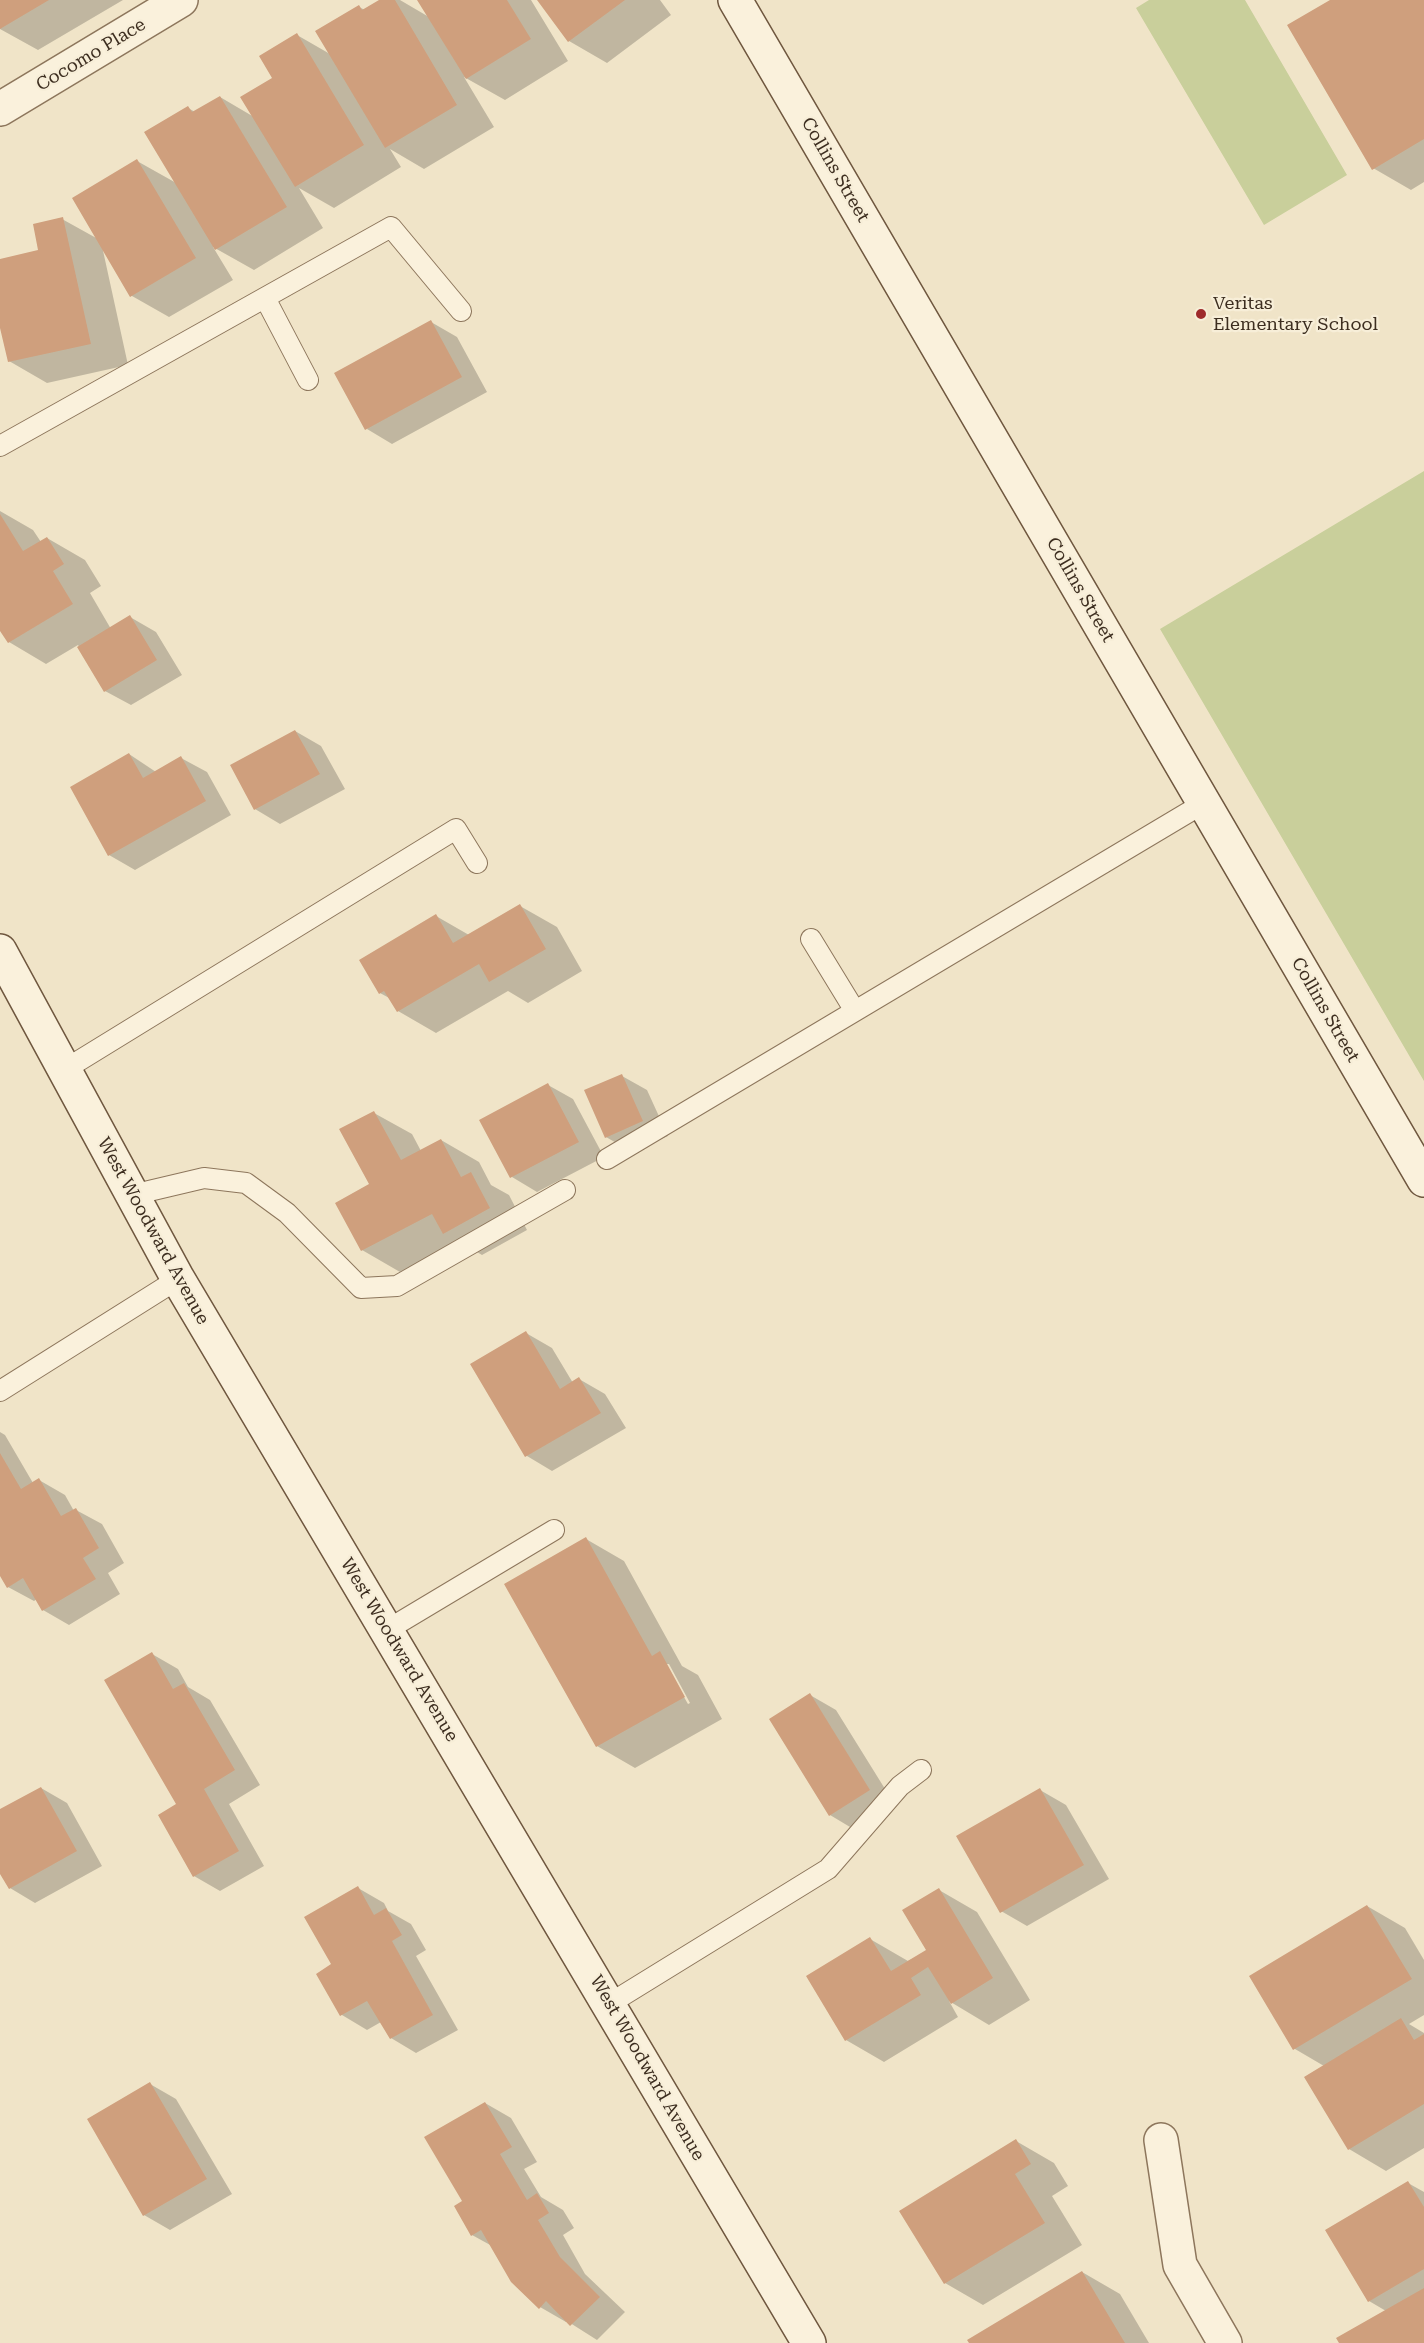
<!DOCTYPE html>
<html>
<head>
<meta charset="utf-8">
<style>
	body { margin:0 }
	canvas { display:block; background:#f0e4c8 }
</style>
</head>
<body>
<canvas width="1424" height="2343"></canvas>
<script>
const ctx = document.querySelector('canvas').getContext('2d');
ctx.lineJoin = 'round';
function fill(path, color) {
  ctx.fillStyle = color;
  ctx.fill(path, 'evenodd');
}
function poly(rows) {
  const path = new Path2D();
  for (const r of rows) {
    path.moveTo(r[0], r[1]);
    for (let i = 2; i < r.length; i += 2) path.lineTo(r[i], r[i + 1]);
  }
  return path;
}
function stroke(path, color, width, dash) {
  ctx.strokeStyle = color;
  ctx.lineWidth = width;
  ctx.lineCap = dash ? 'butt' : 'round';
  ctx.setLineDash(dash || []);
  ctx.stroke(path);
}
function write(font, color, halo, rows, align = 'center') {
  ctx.font = font + ' "Roboto Serif",serif';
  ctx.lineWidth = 4.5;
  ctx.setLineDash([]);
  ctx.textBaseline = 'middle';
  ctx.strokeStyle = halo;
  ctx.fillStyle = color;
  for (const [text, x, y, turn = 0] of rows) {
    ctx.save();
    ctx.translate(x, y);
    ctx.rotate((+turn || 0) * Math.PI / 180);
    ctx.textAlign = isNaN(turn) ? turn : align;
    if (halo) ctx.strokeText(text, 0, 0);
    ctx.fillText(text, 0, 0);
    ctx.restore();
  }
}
fill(poly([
	[1149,0,1245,0,1347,175,1264,225,1136,8],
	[1424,471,1424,1081,1160,629]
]), '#c9cf9b');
fill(poly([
	[0,0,123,0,38,50,0,29],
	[382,0,400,0,429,17,419,0,531,0,568,61,505,100,464,77,494,127,424,169,390,149,401,167,334,208,299,188,323,228,254,270,213,247,233,280,169,317,132,296,102,246,128,365,47,383,9,361,0,322,0,260,40,251,62,219,98,239,137,161,178,184,188,108,195,112,220,97,254,117,297,35,330,54,359,7,365,10],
	[539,0,660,0,671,15,607,63,569,41],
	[1333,0,1424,0,1424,182,1411,190,1373,168],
	[431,322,457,337,487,392,392,444,367,429],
	[0,511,33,530,41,542,47,538,85,560,101,586,90,593,111,629,130,617,156,632,182,675,131,705,105,691,78,645,46,664,9,642,0,628],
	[295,731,321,746,345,789,280,824,255,809],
	[129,754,156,772,181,758,207,772,231,815,135,870,109,855],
	[520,906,557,927,582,971,528,1003,508,991,436,1033,398,1011,391,999,380,993,436,916,469,935],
	[622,1076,647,1090,668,1136,632,1152,606,1137],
	[548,1085,573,1099,604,1157,537,1192,512,1177],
	[374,1113,412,1134,421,1151,441,1140,479,1162,491,1185,509,1195,527,1230,482,1255,458,1241,400,1272,362,1250,337,1204,372,1185],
	[526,1333,552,1348,573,1383,579,1379,605,1394,626,1428,552,1471,527,1456,473,1364],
	[0,1432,5,1435,33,1483,39,1480,65,1495,74,1511,76,1510,102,1524,124,1563,108,1573,120,1594,69,1625,43,1610,37,1599,34,1601,8,1587,0,1573],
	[586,1539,624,1561,682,1666,698,1675,722,1719,635,1768,597,1746],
	[665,1664,669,1664,690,1703,688,1704],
	[152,1654,178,1669,188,1687,210,1700,260,1785,229,1804,264,1866,220,1891,194,1876,178,1805],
	[810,1695,836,1710,895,1805,855,1830,830,1815],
	[41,1788,67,1803,102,1866,35,1903,10,1888,0,1870,0,1811],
	[1040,1790,1066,1805,1109,1879,1027,1926,1001,1911],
	[358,1888,384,1903,388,1911,411,1924,426,1950,416,1956,458,2030,416,2053,391,2038,381,2022,367,2030,342,2015,318,1974,333,1965],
	[939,1890,977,1912,1030,2000,989,2025,949,2001,958,2017,884,2062,846,2040,870,1939,908,1961,928,1951],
	[1367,1906,1405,1928,1424,1960,1424,2015,1409,2024,1424,2033,1424,2148,1386,2171,1349,2149,1324,2066,1295,2049,1251,1977],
	[150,2084,176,2099,232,2194,170,2230,144,2215],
	[485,2103,511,2118,537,2162,524,2169,541,2197,563,2210,574,2228,563,2235,585,2274,625,2312,597,2340,567,2321,566,2322,540,2307,492,2246,472,2235,464,2202],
	[1016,2141,1054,2163,1068,2186,1052,2196,1082,2245,983,2305,945,2283,901,2211],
	[1408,2183,1424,2192,1424,2343,1341,2343,1386,2311,1369,2301],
	[1082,2272,1120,2294,1149,2343,971,2343]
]), '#0003');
fill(poly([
	[0,0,49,0,0,29],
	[379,0,395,0,457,105,385,148,315,31,359,5,362,10],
	[417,0,507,0,531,39,466,79],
	[537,0,625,0,568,42],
	[1330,0,1424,0,1424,139,1372,170,1287,25],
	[297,33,364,145,295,187,240,97,272,78,259,56],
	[220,96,287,207,215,250,144,132,188,106,192,112],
	[137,159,196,258,130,297,72,198],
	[63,217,91,344,8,362,0,328,0,259,38,250,33,224],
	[431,320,462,377,365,430,334,373],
	[0,514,23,551,47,537,64,564,53,571,73,604,8,643,0,631],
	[130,615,157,660,104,692,77,647],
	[295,730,320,774,254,810,230,765],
	[129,753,143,778,181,756,206,801,108,856,70,787],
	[520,904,546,949,489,982,479,964,397,1012,384,991,379,994,359,960,436,914,453,943],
	[622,1074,643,1121,605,1138,584,1090],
	[548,1083,579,1142,510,1178,479,1120],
	[374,1111,401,1160,441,1139,461,1177,471,1172,490,1208,443,1234,432,1214,361,1251,335,1203,369,1184,339,1129],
	[526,1331,560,1389,579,1377,601,1413,525,1457,470,1364],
	[0,1453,21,1489,39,1478,61,1516,76,1508,99,1548,83,1558,96,1579,42,1611,23,1578,7,1588,0,1576],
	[586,1537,652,1656,660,1651,685,1697,596,1747,504,1584],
	[152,1652,173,1689,184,1683,235,1770,204,1789,239,1851,193,1877,158,1815,176,1804,104,1680],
	[810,1693,870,1790,829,1816,769,1719],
	[41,1787,77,1851,9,1889,0,1874,0,1809],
	[1040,1788,1084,1865,1000,1913,956,1836],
	[358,1886,374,1915,386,1908,402,1935,392,1941,433,2015,390,2039,367,2001,340,2016,316,1974,331,1964,304,1917],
	[939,1888,993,1978,951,2004,928,1967,911,1978,921,1995,845,2041,806,1976,870,1937,891,1971,926,1950,902,1910],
	[1367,1905,1412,1979,1293,2050,1249,1976],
	[1401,2018,1414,2040,1424,2034,1424,2104,1348,2150,1304,2077],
	[150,2082,207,2179,143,2216,87,2119],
	[485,2102,512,2147,500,2154,527,2200,537,2193,549,2213,538,2220,560,2257,600,2297,570,2326,546,2301,539,2309,511,2282,481,2230,471,2236,454,2206,462,2201,424,2137],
	[1016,2139,1031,2164,1015,2174,1045,2223,944,2284,899,2211],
	[1408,2181,1424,2207,1424,2269,1368,2302,1325,2230],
	[1082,2271,1125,2343,969,2343,967,2340],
	[1424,2288,1424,2343,1339,2343,1336,2338]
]), '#cf9f7d');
const lane = poly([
	[265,298,308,380],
	[0,446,391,227,461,311],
	[811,939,855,1011],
	[64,1070,456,829,477,863],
	[607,1159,1204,803],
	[132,1195,204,1178,246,1183,287,1213,361,1288,397,1286,565,1190],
	[0,1391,178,1279],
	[387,1630,554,1530],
	[609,2004,828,1869,900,1786,921,1770]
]);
const street = poly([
	[0,109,181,0],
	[1161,2140,1180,2265,1225,2343]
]);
const secondary = poly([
	[735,0,1424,1180],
	[0,951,178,1279,809,2343]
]);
stroke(lane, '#8d765c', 22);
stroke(street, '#8d765c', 36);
stroke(secondary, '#6f573f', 36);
stroke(lane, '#faf1dc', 20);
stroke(street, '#faf1dc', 33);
stroke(secondary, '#faf1dc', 33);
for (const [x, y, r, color] of [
	[1201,314,6,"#9e2a2b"]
]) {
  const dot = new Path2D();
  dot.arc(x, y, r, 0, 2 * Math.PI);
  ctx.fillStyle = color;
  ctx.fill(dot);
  stroke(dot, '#f7eed8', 2);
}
write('18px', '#3d2e20', '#f7eed8', [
	["Cocomo Place",91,55,-31],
	["Collins Street",835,170,60],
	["Collins Street",1080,590,60],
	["Collins Street",1325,1010,60],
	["West Woodward Avenue",153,1231,61],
	["West Woodward Avenue",399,1650,59],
	["West Woodward Avenue",647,2068,60]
]);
write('18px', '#3d2e20', '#f7eed8', [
	["Veritas",1213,304],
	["Elementary School",1213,325]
], 'left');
</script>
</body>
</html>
